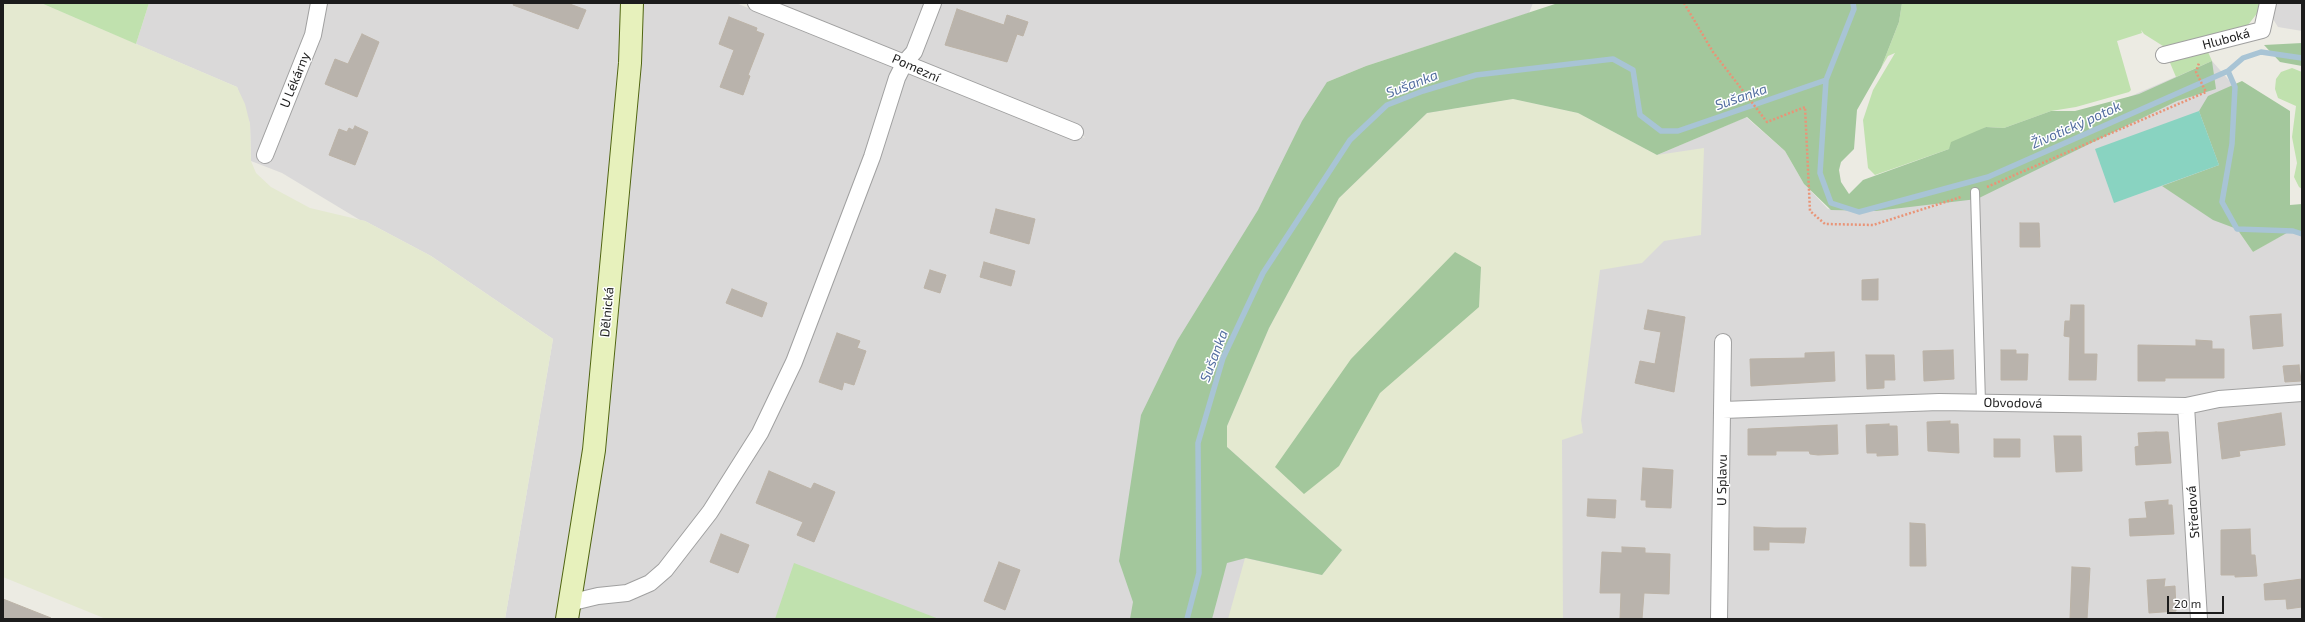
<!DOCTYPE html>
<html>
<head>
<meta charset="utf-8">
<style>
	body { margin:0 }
	#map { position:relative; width:2305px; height:622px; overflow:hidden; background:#ecebe3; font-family:"Exo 2",sans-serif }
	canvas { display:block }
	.frame { position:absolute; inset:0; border:4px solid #1c1c1c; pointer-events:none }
	.scale { position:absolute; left:2167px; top:596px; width:57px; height:18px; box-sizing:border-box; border:2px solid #1c1c1c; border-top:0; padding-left:5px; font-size:12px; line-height:14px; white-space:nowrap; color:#1c1c1c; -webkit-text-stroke:3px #fff; paint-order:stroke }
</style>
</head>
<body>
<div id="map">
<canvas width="2305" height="622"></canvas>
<div class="frame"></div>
<div class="scale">20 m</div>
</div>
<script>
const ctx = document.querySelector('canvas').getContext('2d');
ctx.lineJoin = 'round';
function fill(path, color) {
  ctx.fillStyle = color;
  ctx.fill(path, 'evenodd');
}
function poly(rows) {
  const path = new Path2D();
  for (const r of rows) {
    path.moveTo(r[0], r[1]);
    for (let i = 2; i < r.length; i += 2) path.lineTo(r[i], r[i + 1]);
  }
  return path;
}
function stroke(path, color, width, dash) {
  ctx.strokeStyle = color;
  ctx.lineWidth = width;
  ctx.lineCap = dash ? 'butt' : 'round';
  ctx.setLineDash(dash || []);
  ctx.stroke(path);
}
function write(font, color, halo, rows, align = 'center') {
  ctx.font = font + ' "Exo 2",sans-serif';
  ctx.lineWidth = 3;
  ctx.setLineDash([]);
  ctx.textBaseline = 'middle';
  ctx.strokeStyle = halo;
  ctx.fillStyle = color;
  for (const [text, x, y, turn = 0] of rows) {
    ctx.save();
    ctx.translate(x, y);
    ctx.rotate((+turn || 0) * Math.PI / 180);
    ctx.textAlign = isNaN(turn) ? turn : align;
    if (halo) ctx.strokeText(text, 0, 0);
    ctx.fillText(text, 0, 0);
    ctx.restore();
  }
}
fill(poly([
	[149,3,736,3,915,76,1085,138,1080,132,771,3,1533,3,1529,13,1366,66,1327,82,1657,155,1746,117,1785,151,1804,184,1828,209,1997,154,2212,61,2235,87,2237,229,2253,252,2292,229,2302,237,2302,619,505,619,553,339,431,256,365,221,360,220,282,173,251,161,250,124,237,87,136,44],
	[2263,3,2302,3,2302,31,2278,27]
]), '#dad9d9');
fill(poly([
	[5,3,41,3,237,87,245,104,250,124,251,161,256,173,271,187,310,208,365,221,431,256,553,339,505,619,106,619,3,577,3,5],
	[1513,99,1578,113,1657,155,1704,148,1701,235,1664,241,1642,263,1600,270,1581,420,1583,433,1562,440,1563,619,1228,619,1245,558,1322,575,1342,550,1227,447,1227,426,1269,328,1339,198,1427,113]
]), '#e4e9d0');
fill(poly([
	[41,3,149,3,136,44],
	[1902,3,2262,3,2262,7,2248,25,2205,45,2212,61,2176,77,2163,46,2144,34,2141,30,2142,33,2117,41,2131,90,2129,92,2076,107,2051,111,2004,128,1986,127,1949,149,1875,175,1868,168,1863,120,1873,90,1895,53,1888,56,1881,68,1899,22],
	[2292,68,2302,72,2302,189,2299,187,2294,177,2297,163,2292,137,2296,106,2278,98,2275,89,2276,79,2281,72],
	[794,563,939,619,775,619]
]), '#c0e1ae');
fill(poly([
	[1558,3,1902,3,1899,22,1881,68,1857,110,1854,149,1841,162,1839,170,1841,182,1849,194,1863,180,1949,149,1951,142,1986,127,2004,128,2051,111,2075,111,2139,94,2212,61,2216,89,2177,101,1977,199,1876,211,1831,210,1804,184,1785,151,1747,117,1657,155,1578,113,1513,99,1427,113,1339,198,1269,328,1227,426,1227,447,1342,550,1322,575,1246,558,1227,563,1212,619,1130,619,1133,602,1119,561,1141,415,1177,341,1258,210,1302,121,1327,82,1366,66],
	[2302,43,2302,66,2280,62,2264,45],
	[2242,81,2290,111,2290,205,2302,204,2302,237,2292,230,2253,252,2237,229,2213,220,2162,186,2219,165,2199,111,2208,96],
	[1455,252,1481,267,1479,307,1380,393,1339,466,1304,494,1275,467,1351,359]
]), '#a3c79c');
fill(poly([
	[2199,111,2219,165,2114,203,2095,149]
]), '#89d3c1');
stroke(poly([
	[2228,71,2243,58,2261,52,2302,58],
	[1826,80,1820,173,1831,203,1859,212,1988,177,2228,71,2235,87,2232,144,2222,202,2237,229,2293,231,2302,234],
	[1187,619,1199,573,1198,443,1223,358,1263,273,1350,140,1387,105,1423,91,1476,75,1613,59,1633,70,1640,115,1661,131,1678,131,1826,80,1854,9,1853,3]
]), '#a8c4d5', 5.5);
const building = poly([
	[514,3,567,3,586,10,578,29,513,5,514,3],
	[957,9,1004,25,1007,15,1028,22,1023,36,1017,34,1007,62,945,45,957,9],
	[729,17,757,28,756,31,764,34,748,75,750,76,743,95,720,87,734,50,719,44,729,17],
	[362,34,379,42,357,97,325,84,335,59,348,64,362,34],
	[355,126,368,132,355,165,329,155,339,129,347,132,349,128,353,130,355,126],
	[996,209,1035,219,1029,244,990,233,996,209],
	[2020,223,2039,223,2040,247,2020,247,2020,223],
	[984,262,1015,271,1011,286,980,277,984,262],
	[930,270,946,275,940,293,924,288,930,270],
	[1878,279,1878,300,1862,300,1862,280,1878,279],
	[732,289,767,303,762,317,726,303,732,289],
	[2071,305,2084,305,2084,354,2097,354,2096,380,2069,380,2070,337,2064,336,2065,321,2070,321,2071,305],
	[1648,310,1685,317,1674,392,1635,383,1640,361,1655,364,1661,332,1644,329,1648,310],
	[2281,314,2283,346,2253,349,2250,316,2281,314],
	[837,333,860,341,857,348,866,351,854,385,844,382,842,390,819,382,837,333],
	[2196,340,2212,341,2212,349,2224,349,2224,378,2165,378,2165,381,2138,381,2138,345,2196,346,2196,340],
	[1953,350,1954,379,1924,381,1923,351,1953,350],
	[2001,350,2016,350,2016,354,2028,354,2027,380,2001,380,2001,350],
	[1834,352,1835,381,1751,386,1750,359,1805,358,1805,353,1834,352],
	[1866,355,1894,355,1895,380,1884,380,1884,388,1867,389,1866,355],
	[2299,365,2301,381,2285,382,2283,366,2299,365],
	[2281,413,2285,445,2239,451,2240,456,2222,459,2218,423,2281,413],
	[1950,421,1950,424,1958,424,1959,453,1928,451,1927,422,1950,421],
	[1889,424,1889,426,1897,426,1898,455,1877,456,1877,453,1867,453,1866,425,1889,424],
	[1837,425,1838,454,1818,455,1810,454,1809,451,1776,451,1776,455,1748,455,1748,429,1837,425],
	[2156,432,2168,432,2171,463,2136,465,2135,447,2139,446,2138,433,2156,432],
	[2054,436,2081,436,2082,471,2056,472,2054,436],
	[1994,439,2020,439,2020,457,1994,457,1994,439],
	[1643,468,1673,470,1671,508,1646,507,1646,500,1641,500,1643,468],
	[769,471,811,489,814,483,835,492,814,542,797,535,803,522,756,503,769,471],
	[1588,499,1616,500,1615,518,1587,516,1588,499],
	[2168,500,2168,505,2172,505,2174,534,2130,536,2129,519,2147,518,2145,502,2168,500],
	[1910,523,1925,524,1926,566,1910,566,1910,523],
	[1754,527,1774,528,1806,528,1804,543,1769,542,1769,550,1754,550,1754,527],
	[2250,529,2251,555,2255,555,2257,576,2235,577,2235,575,2221,575,2221,530,2250,529],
	[721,534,749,545,738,573,710,562,721,534],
	[1622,547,1645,548,1645,553,1670,554,1669,594,1644,593,1642,619,1620,619,1621,593,1600,593,1602,552,1622,553,1622,547],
	[999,562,1020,570,1005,610,984,601,999,562],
	[2072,567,2090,568,2087,619,2070,619,2072,567],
	[2165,579,2164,587,2175,586,2176,611,2149,613,2147,580,2165,579],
	[2302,579,2302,607,2287,609,2286,599,2265,600,2264,584,2302,579],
	[3,599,51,618,51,619,3,619,3,599]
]);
fill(building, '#b9b3ac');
stroke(building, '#bcb3a7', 1);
const service = poly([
	[1975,192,1981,403]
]);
const minor = poly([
	[756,3,1075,132],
	[2164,55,2262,30,2268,3],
	[265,155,313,35,319,3],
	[2186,406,2199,619],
	[1723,410,1939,402,2186,406,2219,399,2302,393],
	[569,603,598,596,627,593,650,583,665,570,710,512,760,433,794,362,872,157,897,78,905,62,914,52,933,3],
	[1719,619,1723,342]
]);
const secondary = poly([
	[567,619,594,450,630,63,632,3]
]);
stroke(service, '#a0a0a0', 10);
stroke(minor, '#a0a0a0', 18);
stroke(secondary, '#506511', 24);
stroke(poly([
	[1684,3,1713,52,1767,122,1805,107,1810,211,1825,224,1873,225,1961,197],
	[1987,187,2206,92,2196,72,2199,63]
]), '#e99477', 2.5, [2, 2]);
stroke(service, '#fff', 8);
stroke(minor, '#fff', 16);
stroke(secondary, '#e7f1bc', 22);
write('13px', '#1c1c1c', '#fff', [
	["Hluboká",2226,39,-15],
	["Pomezní",916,68,24],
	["U Lékárny",295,80,-68],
	["Dělnická",607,312,-85],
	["Obvodová",2013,403,1],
	["U Splavu",1722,480,-89],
	["Středová",2193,512,-94]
]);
write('italic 14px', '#546fa0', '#fff', [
	["Sušanka",1412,84,-21],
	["Sušanka",1741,97,-19],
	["Životický potok",2076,125,-24],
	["Sušanka",1214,356,-69]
]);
</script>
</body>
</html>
